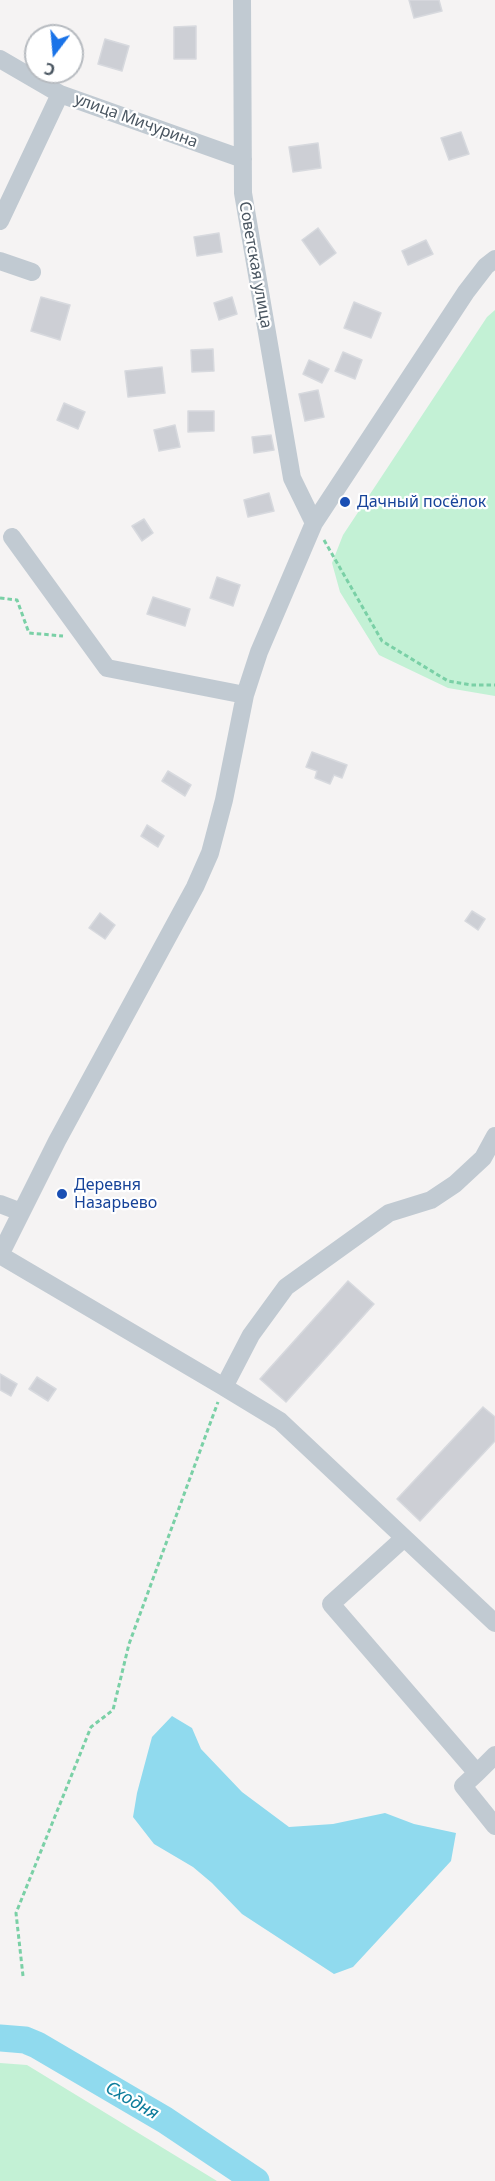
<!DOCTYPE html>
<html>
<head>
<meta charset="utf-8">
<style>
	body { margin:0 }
	#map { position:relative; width:495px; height:2181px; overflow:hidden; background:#f5f3f3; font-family:"Noto Sans",sans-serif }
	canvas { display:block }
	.north { position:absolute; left:24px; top:24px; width:60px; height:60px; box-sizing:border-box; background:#fff; border:2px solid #b7bbc0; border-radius:50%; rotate:196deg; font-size:16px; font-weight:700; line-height:24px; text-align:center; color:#4a5661 }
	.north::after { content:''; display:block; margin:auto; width:21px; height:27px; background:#1a73e8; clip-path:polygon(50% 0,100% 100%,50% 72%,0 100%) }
</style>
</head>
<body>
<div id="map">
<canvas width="495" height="2181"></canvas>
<div class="north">С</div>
</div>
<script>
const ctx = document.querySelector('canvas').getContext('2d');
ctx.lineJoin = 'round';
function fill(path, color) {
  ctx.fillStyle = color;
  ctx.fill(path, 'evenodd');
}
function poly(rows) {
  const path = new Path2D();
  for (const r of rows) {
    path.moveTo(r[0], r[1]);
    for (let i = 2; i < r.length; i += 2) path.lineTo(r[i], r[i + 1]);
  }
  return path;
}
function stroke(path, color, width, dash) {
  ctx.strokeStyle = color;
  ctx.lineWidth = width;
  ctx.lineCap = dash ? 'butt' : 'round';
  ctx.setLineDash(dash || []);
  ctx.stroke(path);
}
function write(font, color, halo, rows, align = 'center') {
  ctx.font = font + ' "Noto Sans",sans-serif';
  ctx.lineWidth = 4.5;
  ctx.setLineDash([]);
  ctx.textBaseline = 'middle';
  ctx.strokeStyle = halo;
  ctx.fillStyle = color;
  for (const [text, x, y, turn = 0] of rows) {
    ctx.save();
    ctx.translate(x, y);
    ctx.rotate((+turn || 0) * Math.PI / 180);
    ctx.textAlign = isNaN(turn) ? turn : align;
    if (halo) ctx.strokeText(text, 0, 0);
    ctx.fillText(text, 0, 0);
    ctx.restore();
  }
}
fill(poly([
	[495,310,495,696,448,688,379,655,340,592,332,563,343,535,487,317],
	[0,2063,27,2065,217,2181,0,2181]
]), '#c3f1d5');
fill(poly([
	[172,1716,192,1728,201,1749,242,1792,289,1827,333,1824,385,1813,414,1824,456,1833,451,1861,353,1967,334,1974,242,1914,212,1883,193,1867,154,1844,133,1817,137,1793,152,1737]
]), '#90daee');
stroke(poly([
	[0,2038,25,2040,37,2045,165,2120,256,2181]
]), '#90daee', 27);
const building = poly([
	[409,0,439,0,442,11,414,18,409,0],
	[196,26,196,59,174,59,174,27,196,26],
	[105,39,129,46,122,71,98,64,105,39],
	[461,132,469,154,449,160,441,138,461,132],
	[318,143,321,168,293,172,289,147,318,143],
	[318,228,336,253,320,265,302,240,318,228],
	[219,233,222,252,197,256,194,237,219,233],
	[426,240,433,254,408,265,402,251,426,240],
	[41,297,70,305,60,340,31,331,41,297],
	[232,297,237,314,219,320,214,303,232,297],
	[354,302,381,313,371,338,344,328,354,302],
	[213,349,214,371,192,372,191,350,213,349],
	[343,352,362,360,355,379,335,371,343,352],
	[309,360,329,369,322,383,303,374,309,360],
	[162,367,165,393,128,397,125,371,162,367],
	[318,390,324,417,305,421,299,394,318,390],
	[64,403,85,412,78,429,57,420,64,403],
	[188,411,214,411,214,431,188,432,188,411],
	[175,425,180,447,159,451,154,430,175,425],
	[271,435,274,450,254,453,252,437,271,435],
	[269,493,274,511,248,517,244,500,269,493],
	[144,519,153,533,142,541,132,526,144,519],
	[217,577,240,585,233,606,210,598,217,577],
	[153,597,190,609,185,626,147,614,153,597],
	[312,752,347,765,342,778,334,775,330,784,315,778,317,771,306,767,312,752],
	[168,771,191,785,185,796,162,781,168,771],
	[147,825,164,836,158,847,141,836,147,825],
	[472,911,485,919,478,930,465,921,472,911],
	[100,913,115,925,105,939,89,928,100,913],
	[348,1281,374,1304,286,1402,260,1379,348,1281],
	[0,1374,17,1384,11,1396,0,1390,0,1374],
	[37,1377,56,1389,48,1401,29,1389,37,1377],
	[483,1407,495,1417,495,1441,420,1521,397,1499,483,1407]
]);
fill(building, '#cdcfd5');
stroke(building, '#d7d9de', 1.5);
stroke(poly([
	[324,540,382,641,448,681,471,685,495,685],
	[0,598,17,600,29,633,63,636],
	[23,1976,16,1913,91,1727,113,1710,129,1644,218,1402]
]), '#7ad0a6', 3, [4.5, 3]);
stroke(poly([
	[242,0,243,193,292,478,314,523],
	[0,59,60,94,243,159],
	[0,221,60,94],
	[0,261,32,272],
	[12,537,107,668,245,695],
	[0,1204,21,1212],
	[0,1255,57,1141,195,887,210,853,224,800,245,695,259,652,314,523,466,292,486,266,495,259],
	[0,1255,224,1387,251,1335,286,1287,389,1213,431,1200,455,1184,483,1158,495,1136],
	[224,1387,280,1421,495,1623],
	[403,1539,331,1604,477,1773,495,1755],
	[477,1773,463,1786,495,1826]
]), '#c1cad2', 18);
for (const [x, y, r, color] of [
	[345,502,6,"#1a4fb4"],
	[62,1194,6,"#1a4fb4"]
]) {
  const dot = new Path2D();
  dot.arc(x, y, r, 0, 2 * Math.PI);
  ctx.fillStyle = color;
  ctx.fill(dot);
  stroke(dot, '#fff', 2);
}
write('16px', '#4a5661', '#fff', [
	["улица Мичурина",136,121,20],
	["Советская улица",255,265,80]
]);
write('16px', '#164399', '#fff', [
	["Дачный посёлок",357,502],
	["Деревня",74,1185],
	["Назарьево",74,1203]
], 'left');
write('italic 18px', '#0c7c9b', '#fff', [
	["Сходня",132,2101,30]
]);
</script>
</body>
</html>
